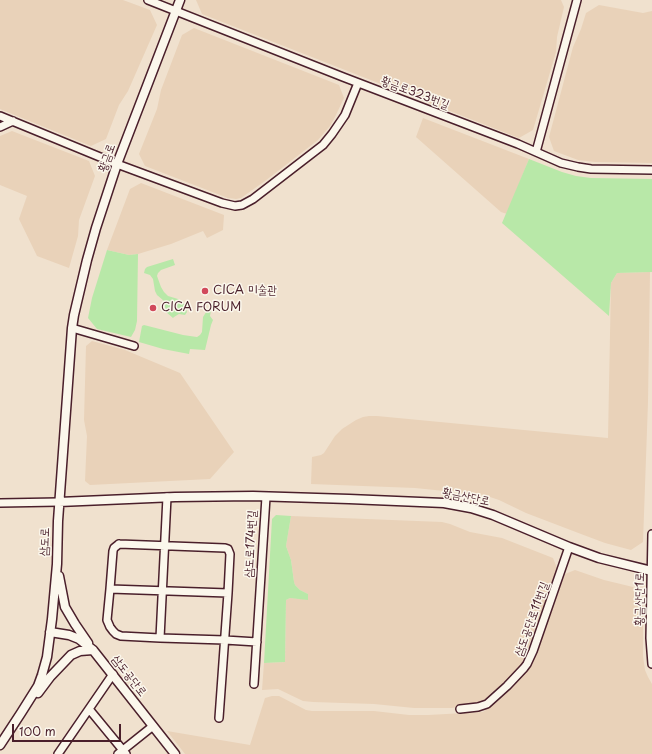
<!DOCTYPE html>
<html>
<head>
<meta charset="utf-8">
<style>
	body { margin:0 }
	#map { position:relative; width:652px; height:754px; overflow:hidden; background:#f0e1ce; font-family:"Playpen Sans",sans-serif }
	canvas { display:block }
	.scale { position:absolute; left:12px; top:724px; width:109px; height:18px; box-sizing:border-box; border:2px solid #4a1f2b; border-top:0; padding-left:5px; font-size:12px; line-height:14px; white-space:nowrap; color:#4a1f2b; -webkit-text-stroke:3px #fbf7ec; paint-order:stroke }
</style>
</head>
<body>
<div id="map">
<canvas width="652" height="754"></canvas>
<div class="scale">100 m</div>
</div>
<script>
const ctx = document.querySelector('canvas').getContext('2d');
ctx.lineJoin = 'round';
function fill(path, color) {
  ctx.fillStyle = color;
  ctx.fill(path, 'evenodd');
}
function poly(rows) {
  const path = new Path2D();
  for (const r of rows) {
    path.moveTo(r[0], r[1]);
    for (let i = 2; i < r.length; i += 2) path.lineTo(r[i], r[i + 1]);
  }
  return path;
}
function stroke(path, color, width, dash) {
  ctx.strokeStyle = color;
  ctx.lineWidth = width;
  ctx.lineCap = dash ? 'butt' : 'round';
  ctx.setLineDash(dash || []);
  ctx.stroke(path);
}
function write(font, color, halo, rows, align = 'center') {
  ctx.font = font + ' "Playpen Sans","Poor Story",sans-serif';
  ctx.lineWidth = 3;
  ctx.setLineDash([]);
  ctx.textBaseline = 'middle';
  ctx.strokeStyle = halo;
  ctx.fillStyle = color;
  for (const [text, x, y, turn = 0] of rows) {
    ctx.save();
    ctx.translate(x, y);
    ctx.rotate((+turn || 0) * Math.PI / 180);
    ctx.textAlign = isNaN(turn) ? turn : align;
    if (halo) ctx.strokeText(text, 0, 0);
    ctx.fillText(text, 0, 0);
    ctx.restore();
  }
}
fill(poly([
	[0,0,123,0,150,10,157,25,128,91,119,105,106,139,91,146,0,109],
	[196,0,561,0,564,7,557,37,556,52,533,130,519,138,202,14],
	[599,5,643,13,652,11,652,163,595,162,578,160,554,151,549,137,573,47,581,29,586,13],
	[194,28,339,85,344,98,335,117,330,126,318,140,265,181,241,198,236,199,228,198,145,166,139,154,157,109,161,90,182,35],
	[423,118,529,159,507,214,501,212,416,137],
	[12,131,89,161,95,176,79,220,78,236,69,268,37,256,19,219,27,196,0,185,0,136],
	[141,183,224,215,223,230,207,238,203,231,171,244,138,254,129,255,107,250,130,189],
	[650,272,648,402,643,542,631,550,605,543,581,534,526,513,499,500,484,495,415,488,311,484,312,457,321,455,324,453,335,436,342,429,356,420,363,417,369,416,377,416,608,438,611,283,617,273],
	[92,341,125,350,180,373,234,452,210,479,90,485,85,481,87,436,84,420,86,346],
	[291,516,442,522,450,524,470,532,502,538,553,558,557,568,523,662,518,669,508,679,483,701,478,703,452,708,414,708,374,704,313,702,303,701,278,689,262,690,264,663,285,662,286,600,290,598,308,599,308,594,300,590,295,585,294,582,291,560,286,546],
	[575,570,604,580,633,587,643,600,643,656,645,670,648,677,652,684,652,754,185,754,167,731,250,745,265,698,272,696,279,696,306,710,312,711,374,711,409,715,428,715,483,712,499,700,522,677,530,666,538,649,565,574]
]), '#e9d2b9');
fill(poly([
	[529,159,562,172,576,176,591,178,652,179,652,272,617,273,611,283,609,316,502,223],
	[107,250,129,255,138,254,137,321,135,330,131,337,97,329,88,318,92,298],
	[173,259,175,265,161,270,158,273,157,276,161,287,164,292,168,296,178,299,184,304,186,309,187,312,185,315,179,314,174,317,173,318,166,312,164,301,157,295,155,291,153,279,150,275,144,273,145,269,147,267],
	[208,309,209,309,211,310,210,316,213,320,211,325,205,350,190,349,189,354,163,349,139,342,142,326,144,325,183,335,197,337,200,335,202,332,203,317],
	[276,515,291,516,286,546,291,560,294,582,295,585,300,590,308,594,308,600,290,598,286,600,285,662,264,663,272,519]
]), '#b8e8a8');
const minor = poly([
	[148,0,343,77,518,144,561,163,578,167,591,169,652,170],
	[0,116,117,164,222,203,235,206,242,205,253,199,323,145,332,134,345,115,358,83],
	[0,127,13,121],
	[536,152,577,0],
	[72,328,134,346],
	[167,497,160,638,225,640,257,642],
	[0,503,59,502],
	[652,534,650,638,652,664],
	[119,544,225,548,228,549,230,554,228,593,110,589,113,551,114,548,119,544],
	[110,589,107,620,110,627,113,631,116,634,121,636,160,638],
	[254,684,266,497],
	[89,709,126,754],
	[460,709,478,707,487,704,507,686,524,668,527,664,533,651,569,547],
	[219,718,228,593],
	[58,754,113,674],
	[118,754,153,726]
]);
const tertiary = poly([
	[59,502,175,497,253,496,349,499,444,503,471,508,493,515,569,547,599,558,652,571],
	[59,576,65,607,75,624,88,643],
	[50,632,69,635,79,639,93,650,175,754],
	[38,693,50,677,71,655,80,651,93,650],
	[0,745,21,713,38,686,42,675,47,657,52,619,57,564,58,521,72,328,74,315,87,260,96,228,117,164,180,0]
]);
stroke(minor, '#4a1f2b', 10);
stroke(tertiary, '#4a1f2b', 11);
stroke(minor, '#fbf7ec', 7);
stroke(tertiary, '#fbf7ec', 8);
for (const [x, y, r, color] of [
	[205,291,4,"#d1495b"],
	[153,308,4,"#d1495b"]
]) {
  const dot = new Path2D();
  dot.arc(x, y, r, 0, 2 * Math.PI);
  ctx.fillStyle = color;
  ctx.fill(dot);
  stroke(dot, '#fbf7ec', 1.5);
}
write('12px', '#4a1f2b', '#fbf7ec', [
	["황금로323번길",415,93,21],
	["황금로",107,158,-70],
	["황금산단로",466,497,12],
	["삼도로",45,542,-88],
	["삼도로174번길",251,544,-87],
	["황금산단1로",640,599,-89],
	["삼도공단로11번길",532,619,-70],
	["삼도공단로",129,676,52]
]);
write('12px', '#4a1f2b', '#fbf7ec', [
	["CICA 미술관",213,291],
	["CICA FORUM",161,308]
], 'left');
</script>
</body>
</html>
